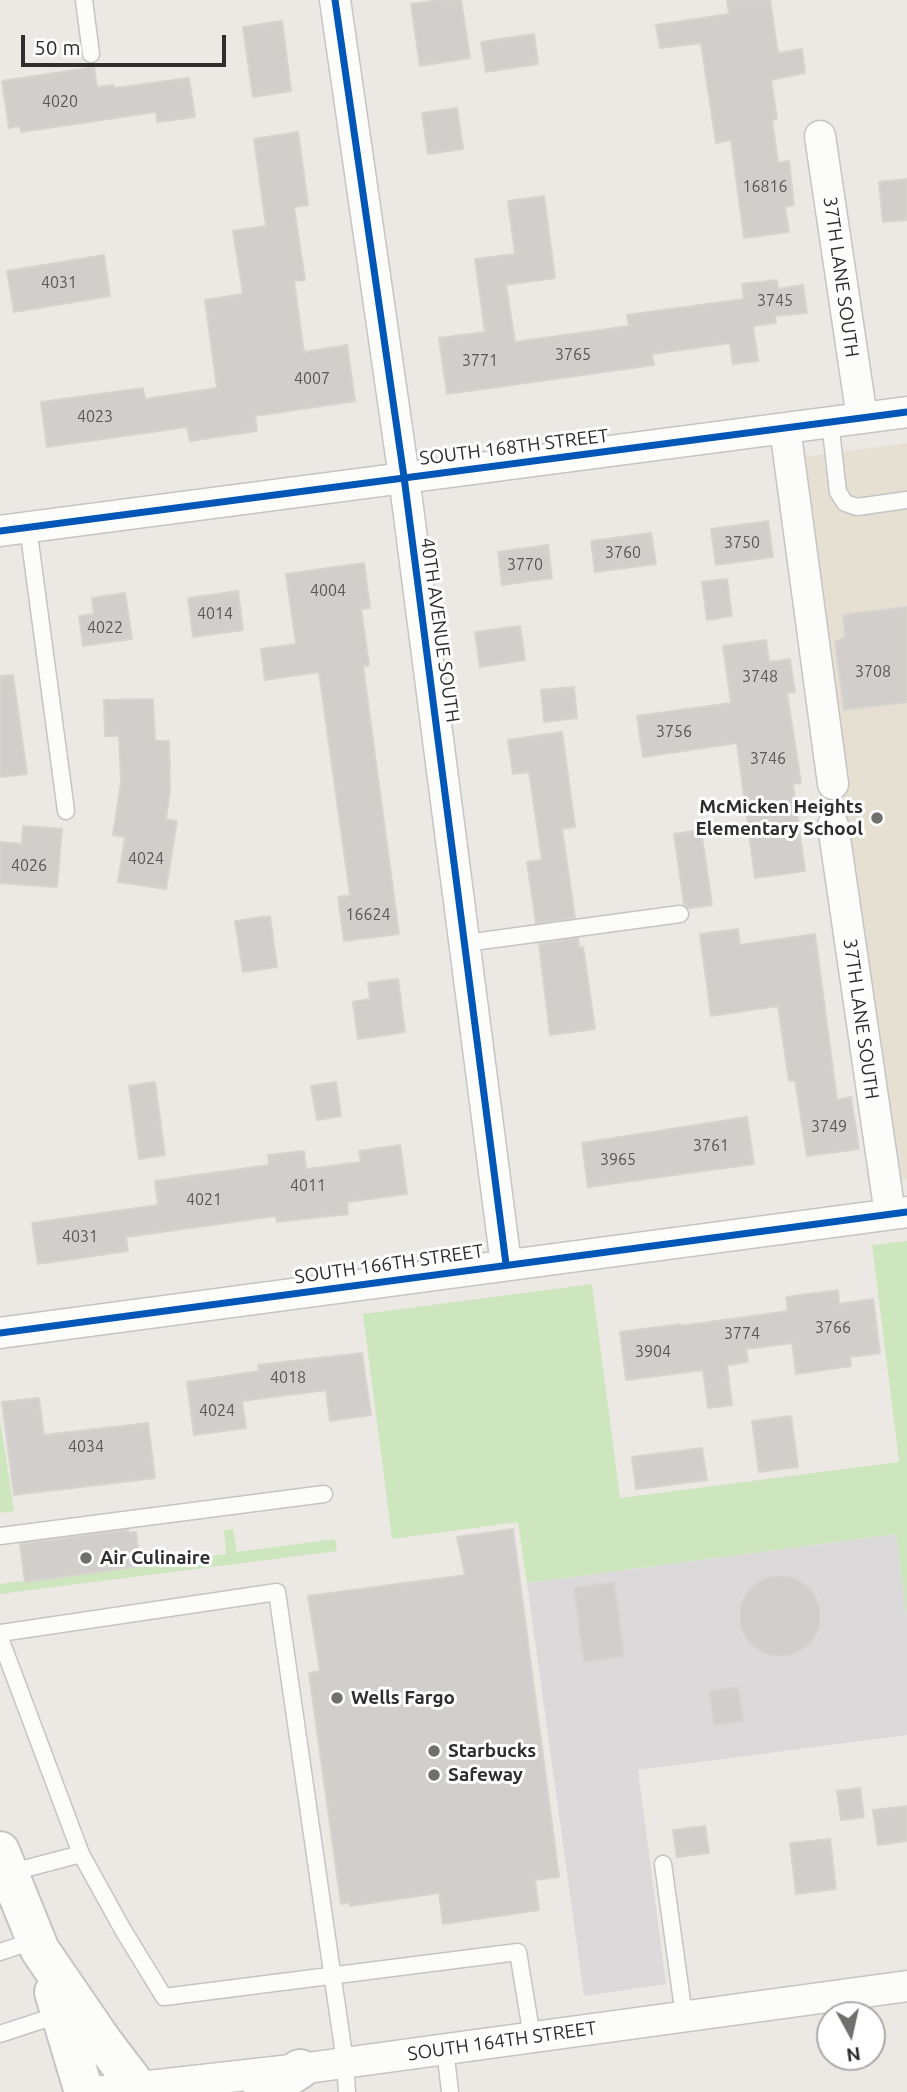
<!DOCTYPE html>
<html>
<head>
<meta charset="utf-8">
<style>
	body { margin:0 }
	#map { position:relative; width:907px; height:2092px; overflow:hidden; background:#ece8e4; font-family:Ubuntu,sans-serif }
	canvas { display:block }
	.north { position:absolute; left:816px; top:2001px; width:70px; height:70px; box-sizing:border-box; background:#fff; border:2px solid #ababab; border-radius:50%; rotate:172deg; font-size:19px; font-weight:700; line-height:28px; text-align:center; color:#2e2e2e }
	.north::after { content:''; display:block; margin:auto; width:24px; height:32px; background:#706f6e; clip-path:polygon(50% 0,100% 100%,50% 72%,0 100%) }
	.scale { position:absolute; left:21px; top:35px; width:205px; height:32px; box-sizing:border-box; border:4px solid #2e2e2e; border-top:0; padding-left:9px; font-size:21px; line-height:24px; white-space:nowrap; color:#2e2e2e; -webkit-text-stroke:5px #fff; paint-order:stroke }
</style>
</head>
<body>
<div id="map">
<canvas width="907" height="2092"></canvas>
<div class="north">N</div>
<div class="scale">50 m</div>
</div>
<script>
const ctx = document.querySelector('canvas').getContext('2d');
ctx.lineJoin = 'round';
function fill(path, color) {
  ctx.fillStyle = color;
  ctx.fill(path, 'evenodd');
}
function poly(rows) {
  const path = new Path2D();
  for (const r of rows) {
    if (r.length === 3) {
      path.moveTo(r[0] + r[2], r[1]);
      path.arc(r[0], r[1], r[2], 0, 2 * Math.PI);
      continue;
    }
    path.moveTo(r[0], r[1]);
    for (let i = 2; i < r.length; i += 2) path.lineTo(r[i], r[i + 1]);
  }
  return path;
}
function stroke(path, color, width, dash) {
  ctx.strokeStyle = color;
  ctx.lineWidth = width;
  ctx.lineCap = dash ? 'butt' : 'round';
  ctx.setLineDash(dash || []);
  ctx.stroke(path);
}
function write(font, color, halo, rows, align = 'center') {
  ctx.font = font + ' Ubuntu,sans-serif';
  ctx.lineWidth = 6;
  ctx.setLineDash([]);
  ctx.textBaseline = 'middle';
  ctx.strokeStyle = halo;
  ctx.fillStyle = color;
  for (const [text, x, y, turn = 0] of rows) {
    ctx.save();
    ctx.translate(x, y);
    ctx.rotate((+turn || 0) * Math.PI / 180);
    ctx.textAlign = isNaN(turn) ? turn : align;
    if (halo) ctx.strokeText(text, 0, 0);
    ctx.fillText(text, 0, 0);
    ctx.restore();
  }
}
fill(poly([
	[896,1534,907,1617,907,1735,638,1770,666,1984,584,1996,527,1583]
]), '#dcd9db');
fill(poly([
	[907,443,907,1179,896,1180,796,458]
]), '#e6e0d3');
fill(poly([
	[907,1241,907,1617,896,1534,527,1583,518,1522,392,1539,363,1314,592,1284,620,1498,899,1462,872,1245],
	[0,1419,14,1511,0,1513],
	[233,1529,237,1552,335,1539,337,1551,0,1594,0,1584,226,1554,224,1530]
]), '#cee6be');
const building = poly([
	[438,0,461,0,470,58,420,66,411,4,438,0],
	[727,0,770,0,778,53,802,49,805,73,771,80,777,119,772,120,778,163,789,161,794,205,785,207,789,232,744,238,731,140,716,143,701,43,660,48,656,25,729,14,727,0],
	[282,21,291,91,253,97,243,27,282,21],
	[534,34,538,64,486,72,481,42,534,34],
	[94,67,97,87,113,85,114,88,189,78,195,117,157,122,156,112,21,132,20,126,9,128,2,81,94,67],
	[457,108,463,149,428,154,422,113,457,108],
	[298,132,308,205,294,207,305,280,294,281,304,352,347,345,355,401,255,416,257,431,190,441,187,427,47,447,41,402,143,388,145,399,217,388,205,300,243,294,233,231,266,226,254,139,298,132],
	[907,179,907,220,883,222,879,182,907,179],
	[544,196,555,278,506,285,515,342,629,326,627,315,744,299,742,284,777,280,778,289,803,285,807,313,775,316,776,323,753,326,758,361,733,364,730,343,652,354,654,365,447,394,439,338,485,332,475,259,515,254,508,201,544,196],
	[104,255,110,296,14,312,7,271,104,255],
	[768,521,773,557,716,565,711,529,768,521],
	[651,533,656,564,595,572,591,541,651,533],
	[548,545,552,578,502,585,498,552,548,545],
	[364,563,370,608,361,609,369,665,363,666,399,934,344,941,338,897,350,895,319,672,265,680,261,649,296,644,286,574,364,563],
	[727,579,732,616,707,620,702,582,727,579],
	[238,591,243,630,193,637,188,598,238,591],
	[125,593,132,639,83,646,79,616,94,614,92,598,125,593],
	[907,607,907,702,844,710,835,642,845,637,843,615,907,607],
	[520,626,525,660,480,667,475,632,520,626],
	[766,640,769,662,790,659,795,692,787,693,801,783,793,784,805,871,755,878,737,743,643,757,637,716,731,703,723,646,766,640],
	[13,675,27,774,0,777,0,676,13,675],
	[574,687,577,718,544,722,541,690,574,687],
	[153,699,155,741,169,741,170,791,166,819,177,821,166,889,118,882,125,837,113,835,121,782,119,736,105,736,104,700,153,699],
	[562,732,575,827,562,829,575,918,536,923,527,862,542,860,529,772,513,774,508,740,562,732],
	[23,826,62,829,57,887,0,883,0,842,22,844,23,826],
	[701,830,712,905,689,908,684,904,674,834,701,830],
	[270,916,277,967,243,972,235,921,270,916],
	[738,929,740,945,815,934,837,1100,851,1097,859,1149,807,1156,795,1080,789,1081,778,1006,711,1016,700,934,738,929],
	[578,938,579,947,583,947,595,1029,550,1035,539,944,578,938],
	[398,979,405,1032,358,1039,353,1002,370,999,368,983,398,979],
	[155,1082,165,1155,139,1159,129,1086,155,1082],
	[336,1082,341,1116,317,1120,311,1086,336,1082],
	[747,1117,754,1164,588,1187,582,1143,747,1117],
	[400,1145,407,1194,347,1202,348,1214,277,1222,276,1216,126,1237,128,1251,38,1264,32,1223,158,1205,155,1181,269,1165,268,1155,304,1151,306,1169,361,1162,359,1151,400,1145],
	[838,1290,839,1304,873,1299,880,1353,850,1357,851,1366,796,1374,792,1343,746,1349,748,1362,727,1365,732,1405,708,1408,703,1370,626,1380,620,1332,680,1324,680,1326,788,1311,786,1297,838,1290],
	[362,1353,371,1415,330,1421,326,1390,242,1401,246,1428,194,1435,187,1382,259,1371,258,1365,362,1353],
	[39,1398,44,1435,148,1423,155,1478,14,1495,2,1402,39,1398],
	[791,1416,798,1467,759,1472,752,1421,791,1416],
	[702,1448,707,1480,636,1489,632,1457,702,1448],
	[513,1529,559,1877,535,1880,539,1910,443,1924,439,1893,350,1906,349,1902,341,1904,309,1673,320,1671,308,1596,465,1575,457,1537,513,1529],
	[128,1530,128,1533,136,1532,140,1566,25,1582,20,1544,128,1530],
	[780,1616,40],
	[614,1582,624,1656,584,1662,574,1588,614,1582],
	[738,1687,743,1721,714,1725,709,1691,738,1687],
	[860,1788,864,1817,841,1820,837,1791,860,1788],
	[907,1806,907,1841,878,1845,873,1810,907,1806],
	[705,1826,709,1853,677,1857,673,1830,705,1826],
	[830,1839,836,1889,796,1894,790,1843,830,1839]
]);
fill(building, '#d1cecb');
stroke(building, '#d7d4d0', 2);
const lane = poly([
	[84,0,91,54],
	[830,422,838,492,845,503,857,507,907,500],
	[28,527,66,811],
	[466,943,680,914],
	[0,1536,324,1494],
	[0,1633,277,1592,345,2062,347,2092],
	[0,1638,81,1854,123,1930,164,1997,518,1952,532,2037],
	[663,1864,684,2016],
	[9,1873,81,1854],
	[0,1952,36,1940],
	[0,2034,61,2014],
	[445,2049,450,2092]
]);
const street = poly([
	[335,0,404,477,506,1264],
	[820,136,862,418],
	[785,428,833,784],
	[0,531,907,412],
	[833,825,890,1214],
	[0,1333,907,1212],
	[96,2092,300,2069,907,1986]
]);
const secondary = poly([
	[0,1851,40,1950,103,2042,141,2092],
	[54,1992,84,2092],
	[263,2092,300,2069]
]);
stroke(lane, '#c5c4c5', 19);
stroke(street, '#c5c4c5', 33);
stroke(secondary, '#c5c4c5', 42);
stroke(lane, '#fcfcfb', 16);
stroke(street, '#fcfcfb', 30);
stroke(secondary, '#fcfcfb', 38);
stroke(poly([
	[335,0,404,477,506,1264],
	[0,531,907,412],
	[0,1333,907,1212]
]), '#0057b8', 7);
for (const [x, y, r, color] of [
	[877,818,7,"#706f6e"],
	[86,1558,7,"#706f6e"],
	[337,1698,7,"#706f6e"],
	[434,1751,7,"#706f6e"],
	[434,1775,7,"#706f6e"]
]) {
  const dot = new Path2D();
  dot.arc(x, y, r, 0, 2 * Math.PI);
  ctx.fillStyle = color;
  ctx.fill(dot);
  stroke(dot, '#fff', 2.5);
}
write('16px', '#585857', null, [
	["4020",60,102],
	["16816",765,187],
	["4031",59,283],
	["3745",775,301],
	["3765",573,355],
	["3771",480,361],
	["4007",312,379],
	["4023",95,417],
	["3750",742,543],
	["3760",623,553],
	["3770",525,565],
	["4004",328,591],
	["4014",215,614],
	["4022",105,628],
	["3708",873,672],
	["3748",760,677],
	["3756",674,732],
	["3746",768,759],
	["4024",146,859],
	["4026",29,866],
	["16624",368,915],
	["3749",829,1127],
	["3761",711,1146],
	["3965",618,1160],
	["4011",308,1186],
	["4021",204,1200],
	["4031",80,1237],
	["3766",833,1328],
	["3774",742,1334],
	["3904",653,1352],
	["4018",288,1378],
	["4024",217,1411],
	["4034",86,1447]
]);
write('19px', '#2e2e2e', '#fff', [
	["37TH LANE SOUTH",841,277,82],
	["SOUTH 168TH STREET",514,447,-7],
	["40TH AVENUE SOUTH",440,630,82],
	["37TH LANE SOUTH",861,1019,82],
	["SOUTH 166TH STREET",389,1264,-8],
	["SOUTH 164TH STREET",502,2041,-8]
]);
write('bold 19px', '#2e2e2e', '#fff', [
	["McMicken Heights",863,807,"right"],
	["Elementary School",863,829,"right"],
	["Air Culinaire",100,1558],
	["Wells Fargo",351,1698],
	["Starbucks",448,1751],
	["Safeway",448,1775]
], 'left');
</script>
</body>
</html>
